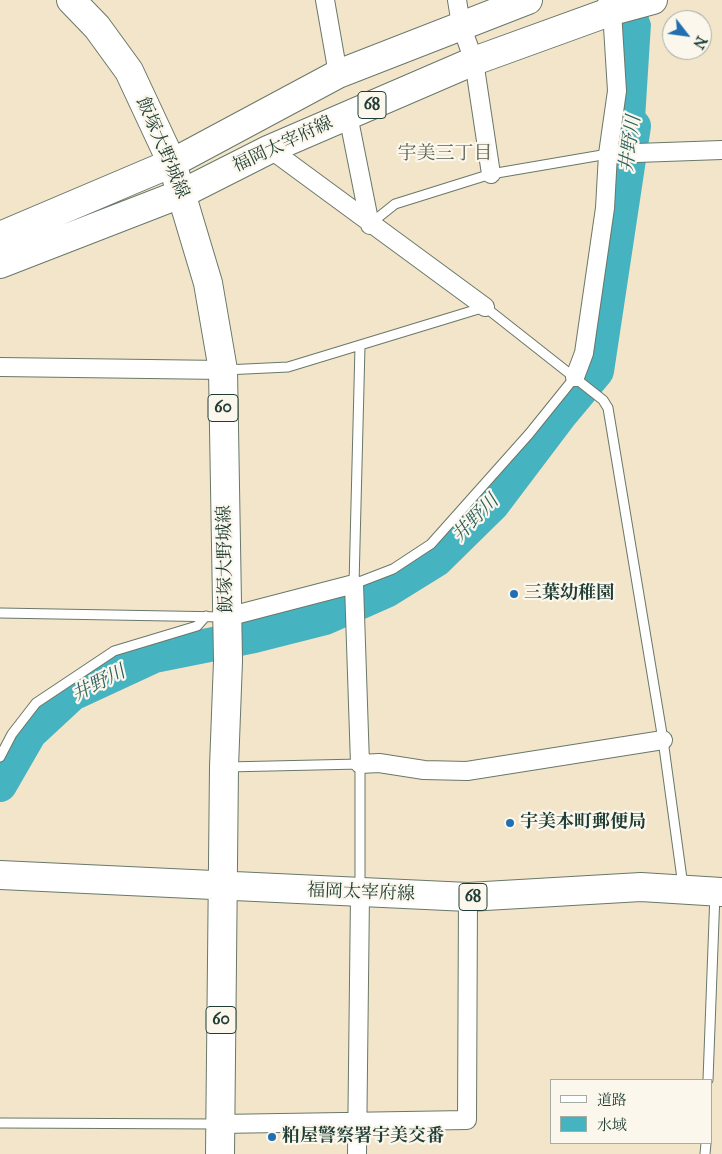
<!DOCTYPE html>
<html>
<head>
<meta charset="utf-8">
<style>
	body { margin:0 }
	#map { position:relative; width:722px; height:1154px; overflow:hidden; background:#f2e5ca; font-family:"IM FELL Great Primer","Noto Serif JP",serif }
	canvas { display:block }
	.legend { position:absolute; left:550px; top:1079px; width:162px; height:65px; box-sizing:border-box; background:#fbf7ec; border:1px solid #a3ada2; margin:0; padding:6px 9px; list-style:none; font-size:15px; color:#1f3d34 }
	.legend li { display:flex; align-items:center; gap:10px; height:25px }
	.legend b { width:25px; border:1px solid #a3ada2 }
	.north { position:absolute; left:662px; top:10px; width:50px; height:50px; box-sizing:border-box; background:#fbf7ec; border:1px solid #a3ada2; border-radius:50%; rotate:120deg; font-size:14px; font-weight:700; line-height:20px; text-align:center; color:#1f3d34 }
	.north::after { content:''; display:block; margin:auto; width:18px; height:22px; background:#1f6fb2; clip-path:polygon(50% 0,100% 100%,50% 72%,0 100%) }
</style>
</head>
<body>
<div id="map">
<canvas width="722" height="1154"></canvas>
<ul class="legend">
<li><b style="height:6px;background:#fff"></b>道路</li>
<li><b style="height:14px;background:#46b3c1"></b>水域</li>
</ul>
<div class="north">N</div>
</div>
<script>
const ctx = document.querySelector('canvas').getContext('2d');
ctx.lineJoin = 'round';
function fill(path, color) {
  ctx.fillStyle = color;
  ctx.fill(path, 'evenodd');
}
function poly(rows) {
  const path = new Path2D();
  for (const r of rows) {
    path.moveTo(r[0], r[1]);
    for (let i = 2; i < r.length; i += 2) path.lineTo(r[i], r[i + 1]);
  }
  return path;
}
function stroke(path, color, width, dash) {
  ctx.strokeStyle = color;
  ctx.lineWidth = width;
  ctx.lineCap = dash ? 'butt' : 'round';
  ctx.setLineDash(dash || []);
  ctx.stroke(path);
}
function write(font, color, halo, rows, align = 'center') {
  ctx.font = font + ' "IM FELL Great Primer","Noto Serif JP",serif';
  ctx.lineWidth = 4.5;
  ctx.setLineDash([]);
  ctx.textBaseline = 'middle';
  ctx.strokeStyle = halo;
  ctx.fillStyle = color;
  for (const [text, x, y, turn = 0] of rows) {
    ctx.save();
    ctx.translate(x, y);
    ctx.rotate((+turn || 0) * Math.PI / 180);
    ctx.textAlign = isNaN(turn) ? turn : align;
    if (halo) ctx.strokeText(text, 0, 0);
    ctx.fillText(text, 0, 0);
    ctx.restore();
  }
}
fill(poly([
	[613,0,643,0,651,24,642,167,614,177,625,66,622,29]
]), '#46b3c1');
stroke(poly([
	[0,785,30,733,72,694,154,656,254,636,325,618,386,591,436,560,493,504,561,414,597,371,634,126]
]), '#46b3c1', 34);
const service = poly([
	[370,224,395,204,491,174,608,154],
	[360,346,354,584,393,569,431,544,529,434,575,377],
	[225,370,288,367,485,307,603,400,608,408,663,740,683,886],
	[0,613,225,617],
	[0,757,12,734,36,703,114,651,197,626,206,616],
	[227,767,360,764,360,888],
	[708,1080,715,893],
	[0,1123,217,1124],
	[705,1154,706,1143]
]);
const minor = poly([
	[325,0,338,74],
	[457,0,461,25,474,61,491,174],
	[348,115,370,225],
	[270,149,485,307],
	[608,154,722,150],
	[0,367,223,370],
	[575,377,584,353,605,208,608,154,617,91,612,11,607,3],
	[227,617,354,584,360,764,379,763,424,770,467,771,663,740],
	[219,1124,467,1120,468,897],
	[357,1154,360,894]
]);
const primary = poly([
	[71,0,97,27,129,71,172,163,208,283,223,370,228,661,224,767,220,1154],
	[0,236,172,163,338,74,528,0],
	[0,264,183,193,270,149,474,61,612,11,653,0],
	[0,875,468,897,641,887,722,892]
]);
stroke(service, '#697868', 11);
stroke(minor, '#697868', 20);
stroke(primary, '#697868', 30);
stroke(service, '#fff', 9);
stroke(minor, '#fff', 18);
stroke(primary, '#fff', 28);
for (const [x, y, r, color] of [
	[514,594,5,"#1f6fb2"],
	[510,823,5,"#1f6fb2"],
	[272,1137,5,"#1f6fb2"]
]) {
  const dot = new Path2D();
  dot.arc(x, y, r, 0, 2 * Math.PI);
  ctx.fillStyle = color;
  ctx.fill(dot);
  stroke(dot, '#fbf7ec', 2);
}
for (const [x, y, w] of [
	[372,105,28],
	[223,408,30],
	[473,897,28],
	[221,1020,30]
]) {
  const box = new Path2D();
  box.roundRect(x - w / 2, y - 13.5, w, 27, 4);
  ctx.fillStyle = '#fbf7ec';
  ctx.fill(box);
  stroke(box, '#1f3d34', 1);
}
write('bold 16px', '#1f3d34', null, [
	["68",372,105],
	["60",223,408],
	["68",473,897],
	["60",221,1020]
]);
write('18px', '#1f3d34', '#fbf7ec', [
	["福岡太宰府線",283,145,-25],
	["飯塚大野城線",162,148,67],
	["飯塚大野城線",226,559,-91],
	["福岡太宰府線",361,893,2]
]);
write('bold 18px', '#1f3d34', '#fbf7ec', [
	["三葉幼稚園",524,594],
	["宇美本町郵便局",520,823],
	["粕屋警察署宇美交番",282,1137]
], 'left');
write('italic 19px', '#2b605e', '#fbf7ec', [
	["井野川",631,144,-82],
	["井野川",476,519,-46],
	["井野川",99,684,-27]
]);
write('19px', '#5d6151', '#fbf7ec', [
	["宇美三丁目",445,154]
]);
</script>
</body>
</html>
